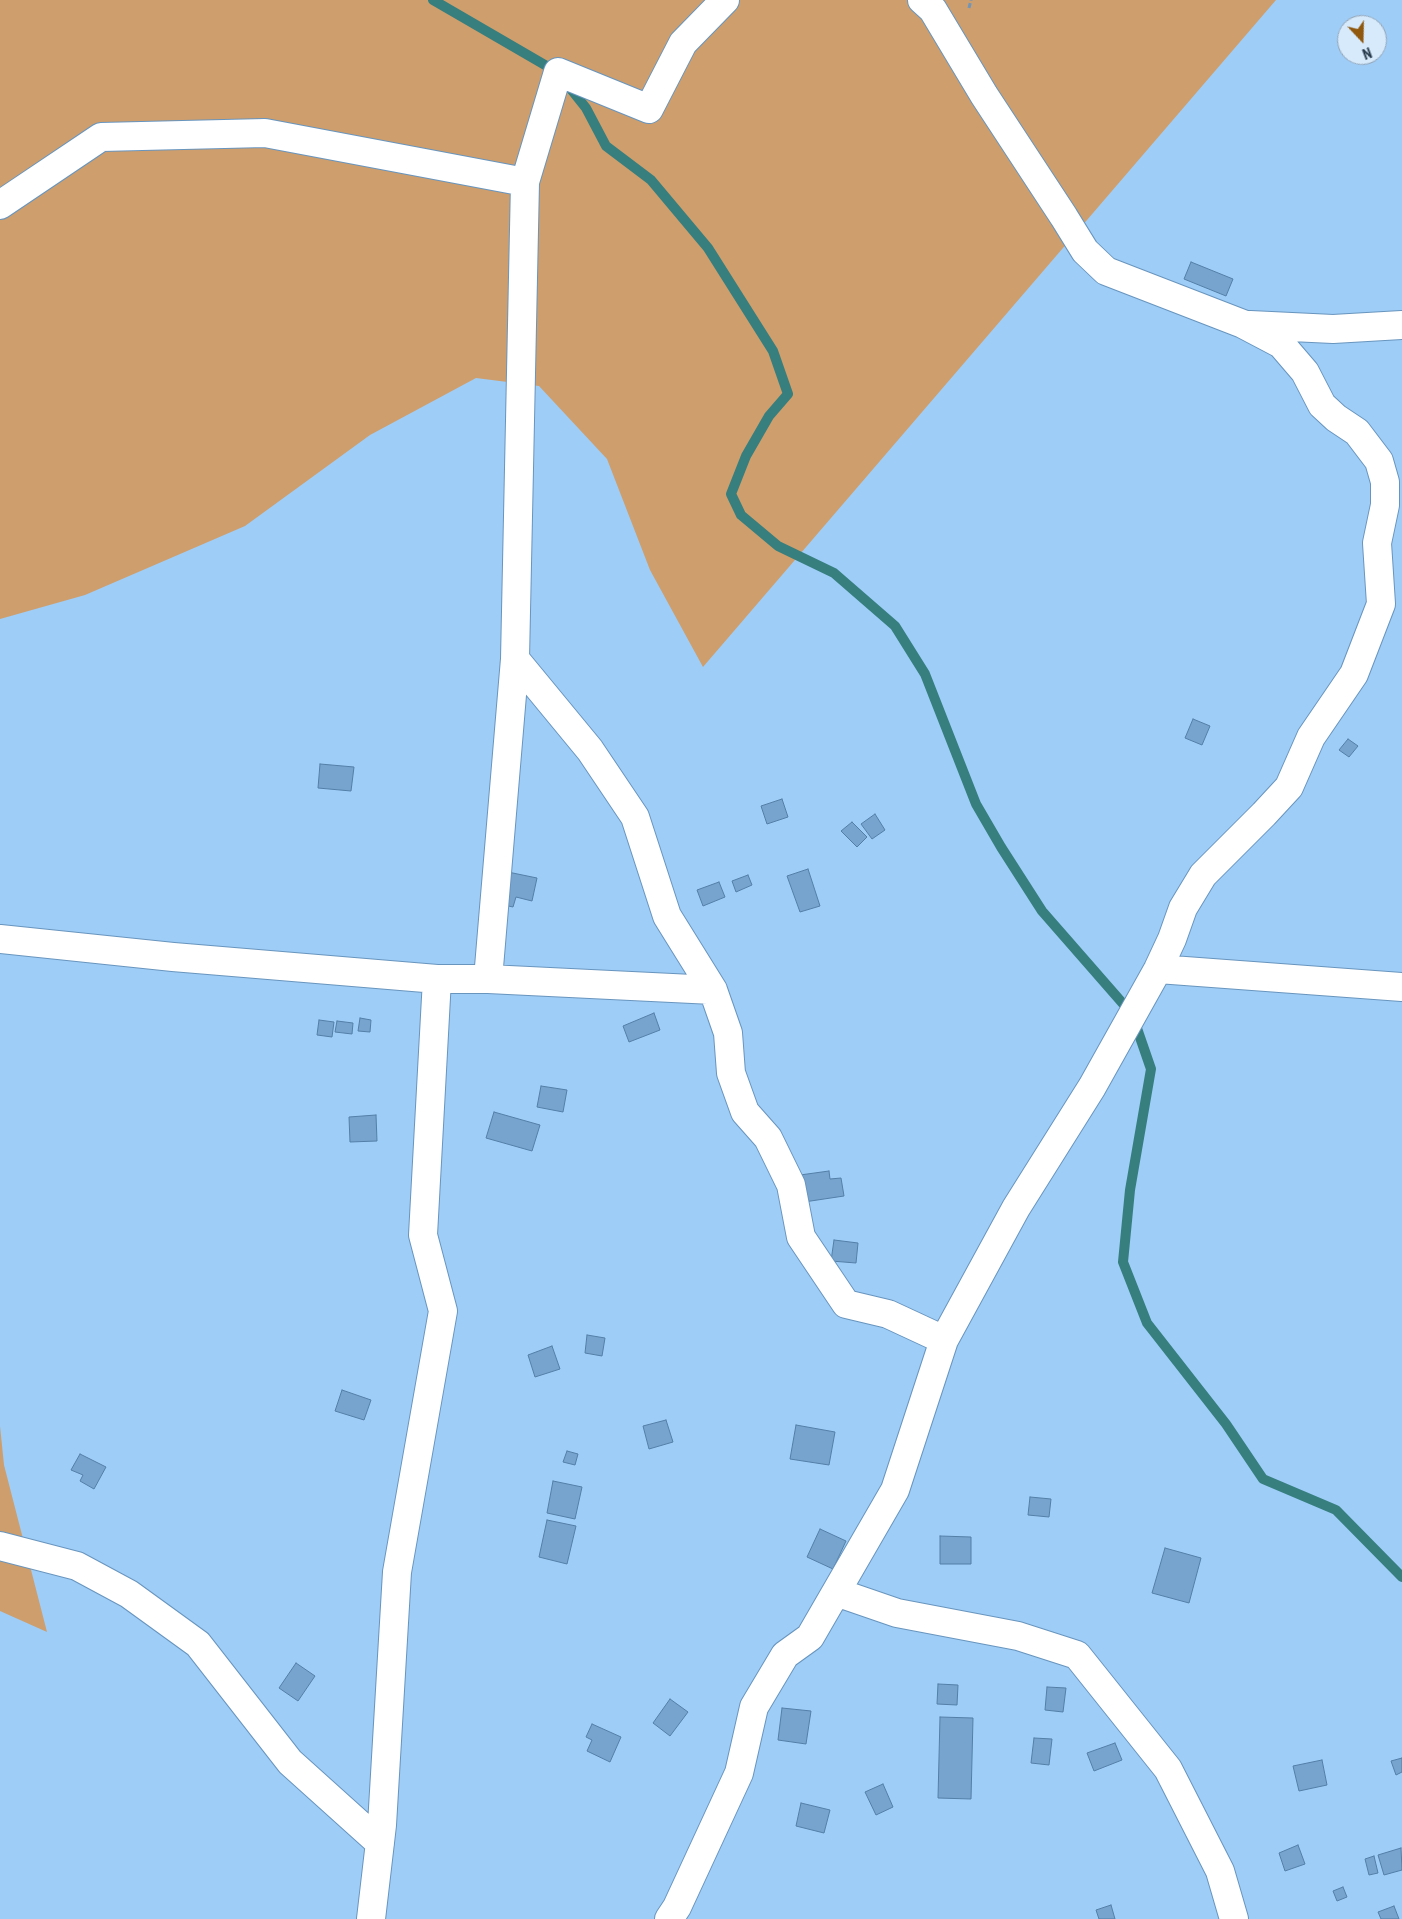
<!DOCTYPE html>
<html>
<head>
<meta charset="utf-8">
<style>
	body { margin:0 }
	#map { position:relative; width:1402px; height:1919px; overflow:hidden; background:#9ecdf8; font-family:"Roboto Condensed",sans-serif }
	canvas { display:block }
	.north { position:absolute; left:1337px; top:15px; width:50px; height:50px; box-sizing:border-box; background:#d7eafc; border:1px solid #91a4b6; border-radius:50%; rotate:159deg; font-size:14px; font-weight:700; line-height:20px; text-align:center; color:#283b4d }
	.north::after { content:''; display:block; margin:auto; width:18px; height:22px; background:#8f580e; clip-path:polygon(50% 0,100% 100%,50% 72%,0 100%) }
</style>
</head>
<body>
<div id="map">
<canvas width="1402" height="1919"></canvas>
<div class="north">N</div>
</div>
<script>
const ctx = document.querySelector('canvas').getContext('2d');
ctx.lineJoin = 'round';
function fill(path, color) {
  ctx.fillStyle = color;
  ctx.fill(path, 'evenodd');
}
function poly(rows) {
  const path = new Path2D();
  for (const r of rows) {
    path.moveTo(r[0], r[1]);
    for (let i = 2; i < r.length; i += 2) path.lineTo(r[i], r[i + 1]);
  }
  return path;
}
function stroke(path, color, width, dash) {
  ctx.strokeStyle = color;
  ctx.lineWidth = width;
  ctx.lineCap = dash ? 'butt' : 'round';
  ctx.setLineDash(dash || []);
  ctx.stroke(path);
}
fill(poly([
	[0,0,1276,0,703,667,650,570,607,459,539,386,476,378,370,435,245,526,85,595,0,619],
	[0,1426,4,1465,47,1632,0,1611]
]), '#ce9e6c');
stroke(poly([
	[433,0,557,72],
	[566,83,586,108,606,146,651,180,708,248,773,351,788,394,769,416,746,456,731,494,741,515,778,546,834,573,895,626,925,674,976,804,1001,847,1042,911,1132,1014,1151,1069,1130,1190,1123,1262,1147,1323,1226,1424,1263,1479,1336,1510,1402,1577]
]), '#367f7e', 10);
const building = poly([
	[1191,262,1233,279,1226,296,1184,279,1191,262],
	[1193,719,1210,726,1202,745,1185,738,1193,719],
	[1348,739,1358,746,1349,757,1339,750,1348,739],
	[320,764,354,767,351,791,318,788,320,764],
	[782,799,788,817,767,824,761,806,782,799],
	[875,814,885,830,872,839,861,824,875,814],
	[852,822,867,837,857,847,841,831,852,822],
	[808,869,820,906,800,912,787,876,808,869],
	[503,871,537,878,532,901,516,897,513,907,495,903,503,871],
	[748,875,752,885,736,892,732,881,748,875],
	[719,882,725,897,703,906,697,890,719,882],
	[654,1013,660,1030,629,1042,623,1026,654,1013],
	[360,1018,371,1020,370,1032,358,1031,360,1018],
	[319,1020,334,1022,332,1037,317,1035,319,1020],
	[337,1021,353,1023,352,1034,335,1032,337,1021],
	[541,1086,567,1090,563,1112,537,1107,541,1086],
	[494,1112,540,1125,532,1151,486,1138,494,1112],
	[376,1115,377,1141,350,1142,349,1117,376,1115],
	[829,1171,830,1179,841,1178,844,1196,804,1202,800,1175,829,1171],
	[834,1240,858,1243,856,1263,831,1261,834,1240],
	[587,1335,605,1338,602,1356,585,1353,587,1335],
	[552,1346,560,1369,535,1377,528,1355,552,1346],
	[342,1390,371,1400,364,1420,335,1411,342,1390],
	[666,1420,673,1442,649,1449,643,1426,666,1420],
	[796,1425,835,1432,829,1465,790,1459,796,1425],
	[567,1451,578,1454,575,1465,563,1462,567,1451],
	[80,1454,106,1467,94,1489,80,1481,83,1475,71,1470,80,1454],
	[553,1481,582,1487,575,1519,547,1513,553,1481],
	[1030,1497,1051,1499,1049,1517,1028,1515,1030,1497],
	[547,1520,576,1526,567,1564,539,1557,547,1520],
	[820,1529,846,1541,833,1569,807,1557,820,1529],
	[940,1536,971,1537,971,1564,940,1564,940,1536],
	[1165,1548,1201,1558,1189,1603,1152,1593,1165,1548],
	[296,1663,315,1676,298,1701,279,1688,296,1663],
	[938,1684,958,1685,957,1705,937,1704,938,1684],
	[1047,1687,1066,1688,1063,1712,1045,1710,1047,1687],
	[670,1699,688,1712,670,1736,653,1723,670,1699],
	[782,1708,811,1711,806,1744,778,1740,782,1708],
	[940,1717,973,1718,971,1799,938,1798,940,1717],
	[592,1724,621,1737,610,1762,587,1751,592,1740,586,1737,592,1724],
	[1034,1738,1052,1739,1049,1765,1031,1763,1034,1738],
	[1115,1743,1122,1760,1094,1771,1087,1753,1115,1743],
	[1402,1758,1402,1772,1396,1775,1391,1761,1402,1758],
	[1322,1760,1327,1785,1299,1791,1293,1766,1322,1760],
	[883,1784,893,1807,876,1815,865,1792,883,1784],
	[801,1803,830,1810,824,1833,796,1826,801,1803],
	[1298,1845,1305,1864,1285,1871,1279,1853,1298,1845],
	[1401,1848,1402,1870,1384,1875,1378,1855,1401,1848],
	[1374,1856,1378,1873,1369,1875,1365,1859,1374,1856],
	[1343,1887,1347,1897,1337,1901,1333,1891,1343,1887],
	[1111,1905,1115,1919,1099,1919,1096,1910,1111,1905],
	[1394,1906,1399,1919,1381,1919,1378,1912,1394,1906]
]);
fill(building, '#77a4ce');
stroke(building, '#537fa7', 1);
const minor = poly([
	[525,182,515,659,590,750,635,817,667,916,713,990,728,1033,731,1073,745,1112,768,1138,791,1185,801,1237,846,1304,888,1314,944,1340],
	[0,205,101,137,265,133,525,182,558,72,649,109,683,43,725,0],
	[1250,325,1333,329,1402,325],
	[0,939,173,957,437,979,488,979,713,990],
	[1158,969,1402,987],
	[488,979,515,659],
	[0,1546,77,1566,129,1594,198,1644,290,1762,380,1843],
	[836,1592,897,1613,1018,1636,1077,1655,1168,1769,1220,1871,1234,1919],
	[371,1919,382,1825,397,1572,443,1311,423,1235,437,979],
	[669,1919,677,1907,739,1773,754,1707,785,1655,810,1637,895,1490,944,1340,1016,1208,1092,1087,1158,969,1172,939,1183,908,1203,875,1264,814,1289,787,1311,737,1354,674,1381,604,1377,543,1385,505,1385,482,1379,461,1357,432,1336,418,1322,405,1305,372,1281,344,1243,324,1106,271,1085,251,1064,217,984,95,933,10,922,0]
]);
stroke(minor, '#6895be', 30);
stroke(poly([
	[969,8,971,0]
]), '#7195b7', 3, [5, 2.5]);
stroke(minor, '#fff', 28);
</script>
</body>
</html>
